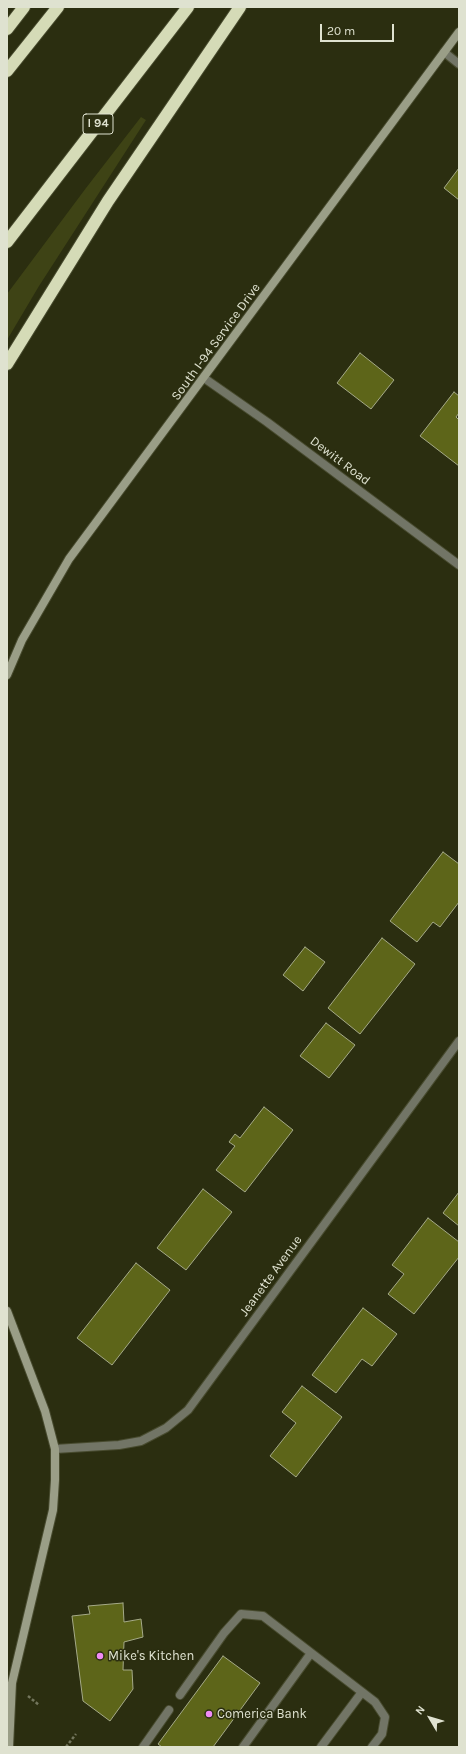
<!DOCTYPE html>
<html>
<head>
<meta charset="utf-8">
<style>
	body { margin:0 }
	#map { position:relative; width:466px; height:1754px; overflow:hidden; background:#2b2e10; font-family:Karla,sans-serif }
	canvas { display:block }
	.frame { position:absolute; inset:0; border:8px solid #dfe2d0; pointer-events:none }
	.north { position:absolute; left:410px; top:1698px; width:40px; height:40px; -webkit-text-stroke:3px #2b2e10; paint-order:stroke; rotate:308deg; font-size:11px; font-weight:700; line-height:16px; text-align:center; color:#dfe2d0 }
	.north::after { content:''; display:block; margin:auto; width:14px; height:18px; background:#dfe2d0; clip-path:polygon(50% 0,100% 100%,50% 72%,0 100%) }
	.scale { position:absolute; left:320px; top:24px; width:74px; height:18px; box-sizing:border-box; border:2px solid #dfe2d0; border-top:0; padding-left:5px; font-size:12px; line-height:14px; white-space:nowrap; color:#dfe2d0; -webkit-text-stroke:3px #2b2e10; paint-order:stroke }
</style>
</head>
<body>
<div id="map">
<canvas width="466" height="1754"></canvas>
<div class="frame"></div>
<div class="north">N</div>
<div class="scale">20 m</div>
</div>
<script>
const ctx = document.querySelector('canvas').getContext('2d');
ctx.lineJoin = 'round';
function fill(path, color) {
  ctx.fillStyle = color;
  ctx.fill(path, 'evenodd');
}
function poly(rows) {
  const path = new Path2D();
  for (const r of rows) {
    path.moveTo(r[0], r[1]);
    for (let i = 2; i < r.length; i += 2) path.lineTo(r[i], r[i + 1]);
  }
  return path;
}
function stroke(path, color, width, dash) {
  ctx.strokeStyle = color;
  ctx.lineWidth = width;
  ctx.lineCap = dash ? 'butt' : 'round';
  ctx.setLineDash(dash || []);
  ctx.stroke(path);
}
function write(font, color, halo, rows, align = 'center') {
  ctx.font = font + ' Karla,sans-serif';
  ctx.lineWidth = 3;
  ctx.setLineDash([]);
  ctx.textBaseline = 'middle';
  ctx.strokeStyle = halo;
  ctx.fillStyle = color;
  for (const [text, x, y, turn = 0] of rows) {
    ctx.save();
    ctx.translate(x, y);
    ctx.rotate((+turn || 0) * Math.PI / 180);
    ctx.textAlign = isNaN(turn) ? turn : align;
    if (halo) ctx.strokeText(text, 0, 0);
    ctx.fillText(text, 0, 0);
    ctx.restore();
  }
}
fill(poly([
	[141,117,146,120,39,286,7,340,7,294,86,188]
]), '#3e4315');
const building = poly([
	[459,168,459,200,444,188,459,168],
	[360,353,394,380,371,409,337,383,360,353],
	[454,392,459,396,459,413,456,417,459,420,459,466,420,436,454,392],
	[443,852,459,864,459,902,440,927,433,922,417,942,390,921,443,852],
	[382,938,415,964,360,1034,328,1008,382,938],
	[305,947,325,962,303,991,283,975,305,947],
	[326,1023,355,1045,329,1078,300,1056,326,1023],
	[264,1107,293,1130,245,1192,216,1170,235,1146,229,1142,235,1134,240,1138,264,1107],
	[203,1189,232,1212,186,1270,157,1248,203,1189],
	[459,1192,459,1226,443,1213,459,1192],
	[428,1218,459,1242,459,1257,414,1314,388,1294,404,1274,392,1265,428,1218],
	[136,1263,170,1290,112,1365,77,1338,136,1263],
	[363,1308,397,1334,372,1366,362,1359,336,1393,312,1375,363,1308],
	[302,1386,342,1417,296,1477,270,1456,296,1423,282,1412,302,1386],
	[123,1603,124,1622,141,1619,143,1637,124,1642,123,1670,132,1670,133,1689,110,1721,83,1701,72,1616,90,1614,88,1606,123,1603],
	[223,1656,260,1683,213,1747,162,1747,158,1744,223,1656]
]);
fill(building, '#5d6519');
stroke(building, '#a5aa88', 1);
const lane = poly([
	[180,1695,224,1633,241,1614,263,1616,375,1702,385,1717,382,1734,372,1747],
	[143,1747,169,1710],
	[243,1747,311,1653],
	[321,1747,362,1692]
]);
const street = poly([
	[444,52,459,64],
	[204,378,267,422,459,565],
	[55,1449,119,1445,141,1441,166,1428,188,1410,459,1041]
]);
const secondary = poly([
	[7,675,22,640,69,559,459,32],
	[7,1311,45,1411,55,1449,55,1480,53,1510,12,1683,9,1747]
]);
const highway = poly([
	[7,29,24,7],
	[7,71,58,7],
	[7,242,188,7],
	[7,364,108,201,240,7]
]);
stroke(lane, '#484b2f', 10);
stroke(street, '#484b2f', 10);
stroke(secondary, '#484b2f', 10);
stroke(highway, '#484b2f', 14);
stroke(poly([
	[28,1696,39,1705],
	[66,1747,76,1734]
]), '#73765d', 2.5, [3, 2]);
stroke(lane, '#727566', 8);
stroke(street, '#727566', 8);
stroke(secondary, '#9a9e87', 8);
stroke(highway, '#d5dbb7', 12);
for (const [x, y, r, color] of [
	[100,1656,4,"#f08bf6"],
	[209,1714,4,"#f08bf6"]
]) {
  const dot = new Path2D();
  dot.arc(x, y, r, 0, 2 * Math.PI);
  ctx.fillStyle = color;
  ctx.fill(dot);
  stroke(dot, '#2b2e10', 1.5);
}
for (const [x, y, w] of [
	[98,124,30]
]) {
  const box = new Path2D();
  box.roundRect(x - w / 2, y - 10, w, 20, 3);
  ctx.fillStyle = '#2b2e10';
  ctx.fill(box);
  stroke(box, '#dfe2d0', 1);
}
write('bold 12px', '#dfe2d0', null, [
	["I 94",98,124]
]);
write('13px', '#dfe2d0', '#2b2e10', [
	["South I-94 Service Drive",216,342,-54],
	["Dewitt Road",340,461,37],
	["Jeanette Avenue",271,1276,-54]
]);
write('13px', '#dfe2d0', '#2b2e10', [
	["Mike's Kitchen",108,1656],
	["Comerica Bank",217,1714]
], 'left');
</script>
</body>
</html>
